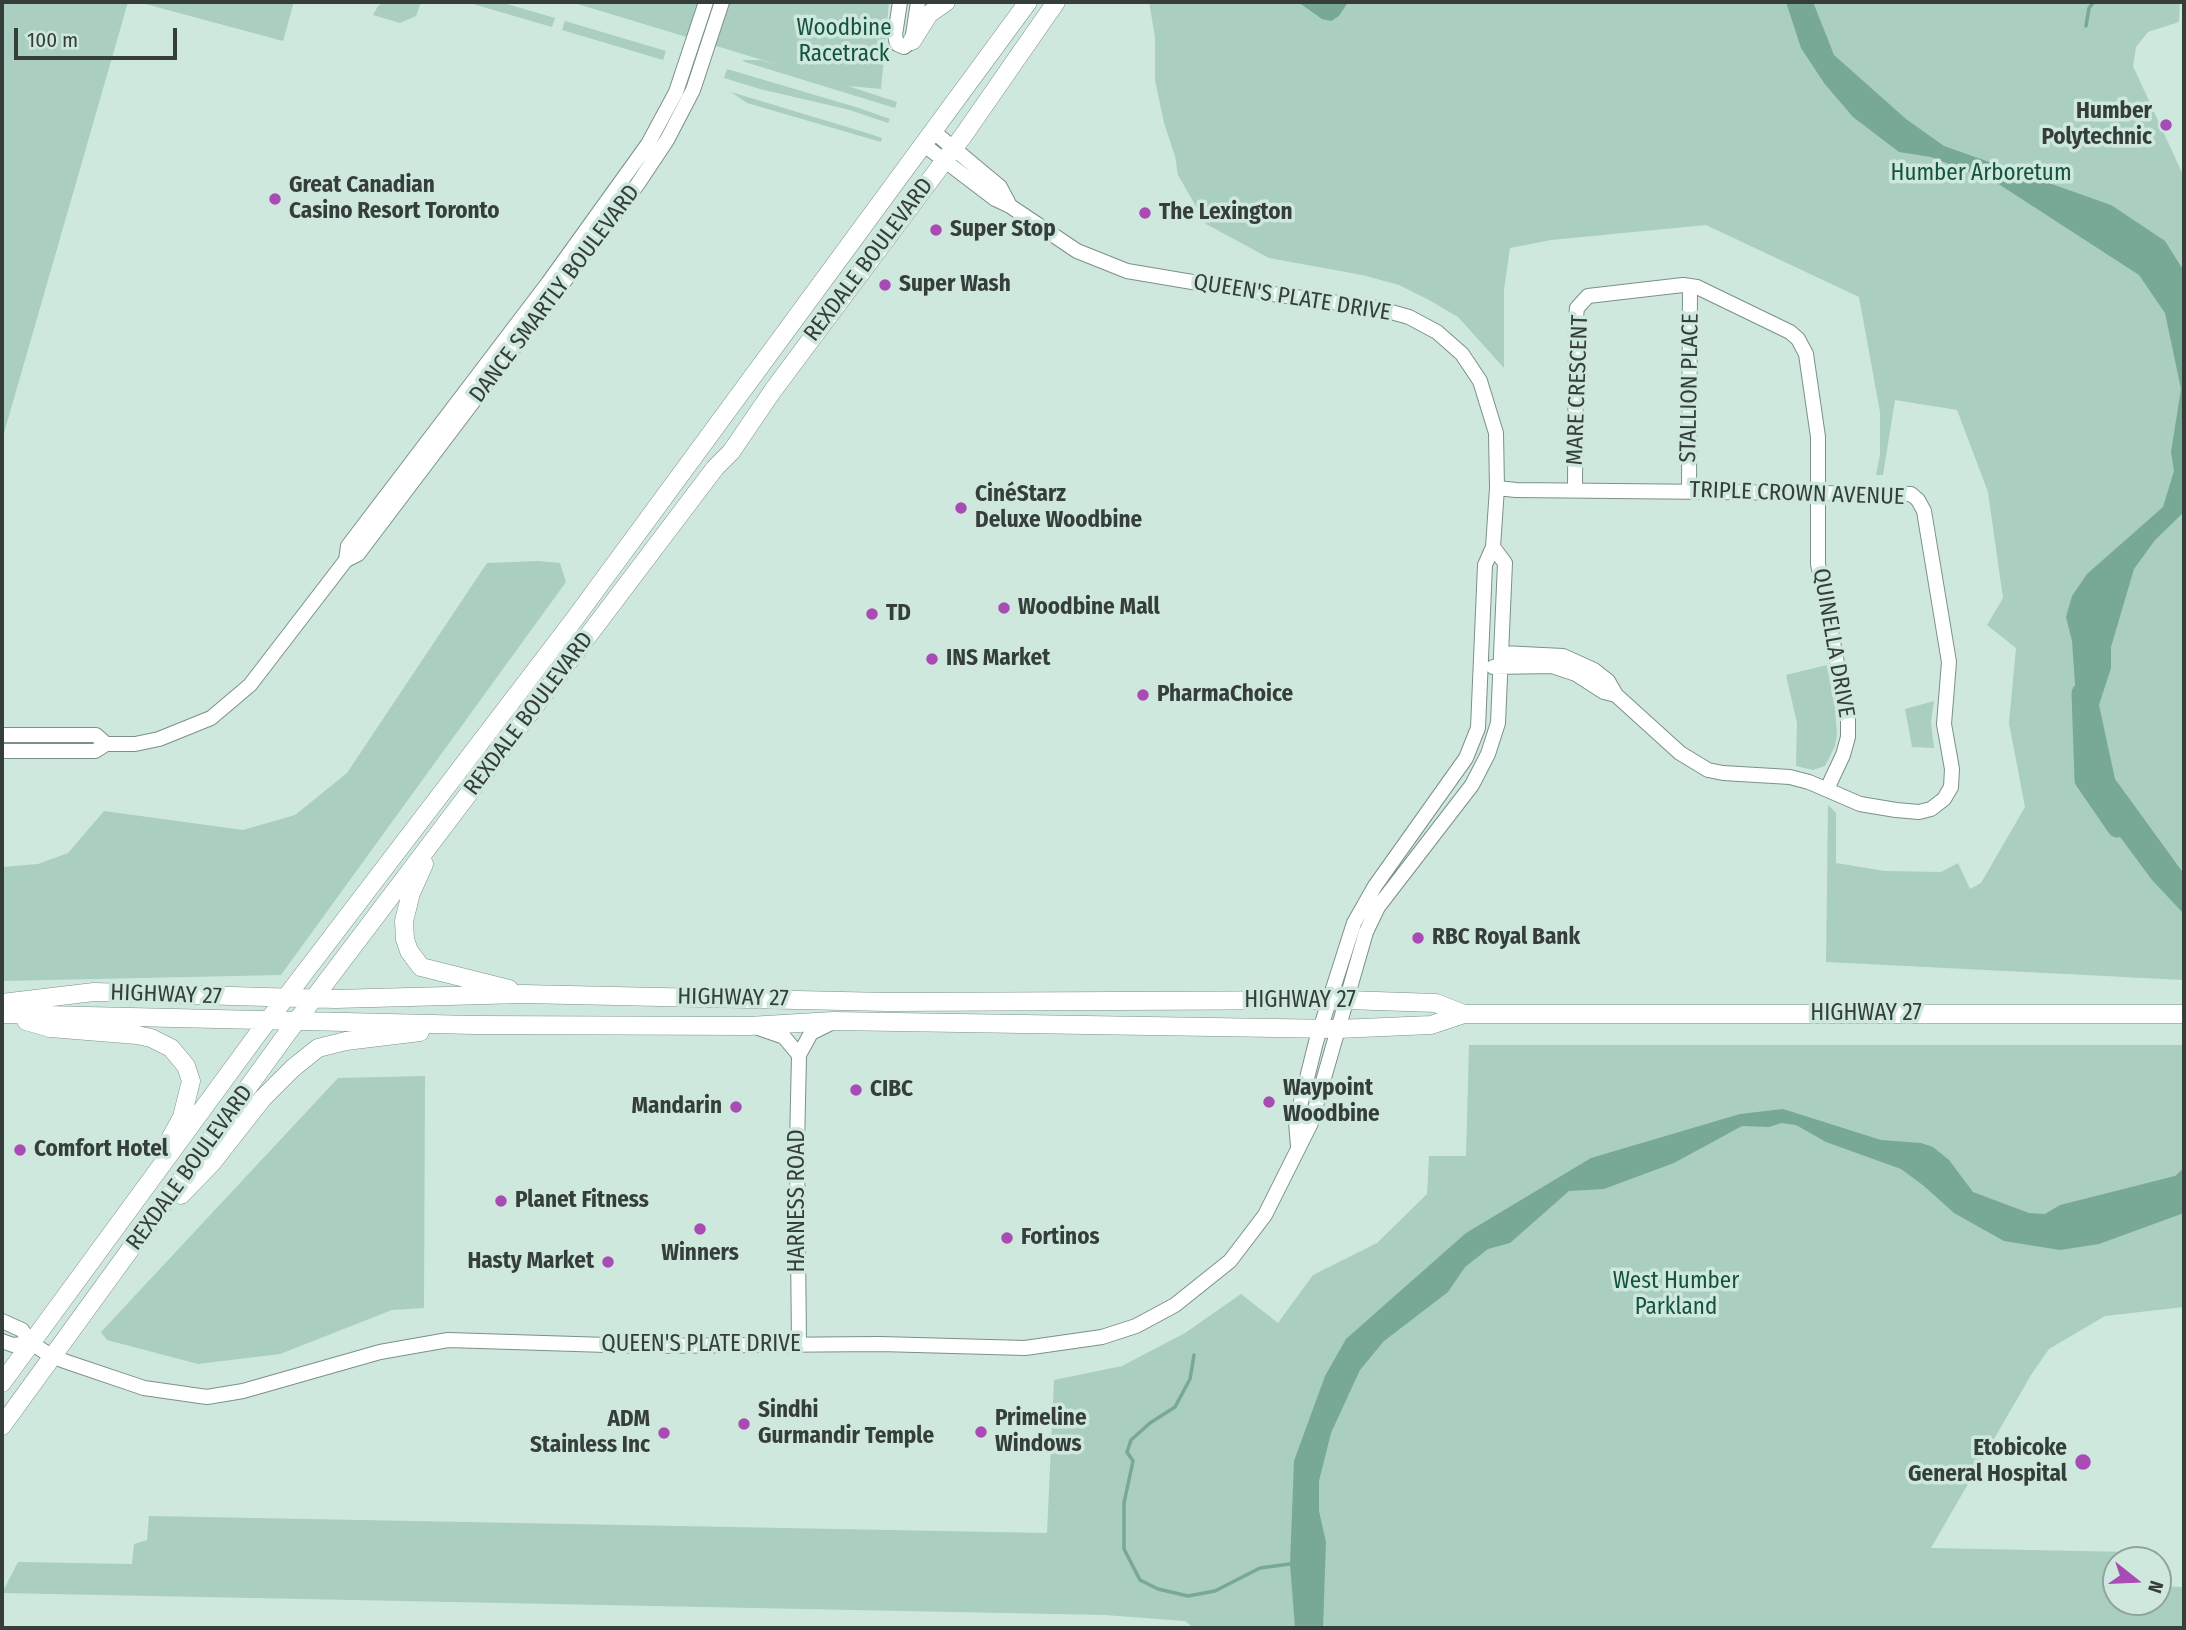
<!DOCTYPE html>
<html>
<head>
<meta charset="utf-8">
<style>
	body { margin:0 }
	#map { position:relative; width:2186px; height:1630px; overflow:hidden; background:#cfe8dd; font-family:"Fira Sans Condensed",sans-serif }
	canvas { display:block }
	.frame { position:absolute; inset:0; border:4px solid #353e3a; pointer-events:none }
	.north { position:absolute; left:2102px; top:1546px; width:70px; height:70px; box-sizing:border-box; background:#cfe8dd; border:2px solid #91a49c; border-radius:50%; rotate:108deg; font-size:19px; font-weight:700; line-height:28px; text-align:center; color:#353e3a }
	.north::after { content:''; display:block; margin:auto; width:24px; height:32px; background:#a94bb4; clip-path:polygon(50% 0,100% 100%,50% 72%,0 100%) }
	.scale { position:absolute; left:14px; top:28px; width:163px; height:32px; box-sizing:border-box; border:4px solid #353e3a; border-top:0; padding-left:9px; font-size:21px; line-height:24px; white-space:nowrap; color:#353e3a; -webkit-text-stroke:5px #cfe8dd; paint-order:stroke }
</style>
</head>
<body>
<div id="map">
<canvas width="2186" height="1630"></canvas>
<div class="frame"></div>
<div class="north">N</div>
<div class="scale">100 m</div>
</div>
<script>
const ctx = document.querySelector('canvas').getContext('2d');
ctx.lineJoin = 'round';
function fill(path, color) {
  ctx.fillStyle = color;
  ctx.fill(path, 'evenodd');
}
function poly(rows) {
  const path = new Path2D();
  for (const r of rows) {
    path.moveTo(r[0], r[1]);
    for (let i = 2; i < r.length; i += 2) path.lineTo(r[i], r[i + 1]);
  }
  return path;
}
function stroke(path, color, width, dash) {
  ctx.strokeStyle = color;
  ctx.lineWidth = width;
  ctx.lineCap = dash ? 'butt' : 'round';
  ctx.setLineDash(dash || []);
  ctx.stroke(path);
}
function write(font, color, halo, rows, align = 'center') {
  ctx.font = font + ' "Fira Sans Condensed",sans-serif';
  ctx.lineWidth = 7;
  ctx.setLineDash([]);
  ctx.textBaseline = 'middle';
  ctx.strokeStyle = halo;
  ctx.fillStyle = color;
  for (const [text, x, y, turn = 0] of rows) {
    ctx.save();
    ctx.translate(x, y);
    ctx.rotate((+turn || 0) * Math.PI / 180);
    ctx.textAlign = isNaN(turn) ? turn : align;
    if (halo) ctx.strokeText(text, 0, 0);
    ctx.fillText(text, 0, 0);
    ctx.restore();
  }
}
fill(poly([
	[2,2,128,2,2,440],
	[138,2,294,2,283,41],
	[385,2,421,2,416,16,400,23,373,15,378,6],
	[466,2,500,2,555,18,552,27],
	[571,2,889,2,881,89,848,86,897,102,895,108,745,62,742,60,760,60,779,65],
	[1149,2,2180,2,2179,22,2148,32,2136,47,2133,66,2184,177,2184,980,1826,962,1828,805,1836,813,1836,863,1885,871,1941,872,1958,863,1970,889,1981,883,2025,807,2009,723,2016,648,1987,625,2003,598,1988,492,1957,410,1895,400,1883,475,1876,475,1880,455,1880,412,1859,297,1706,225,1551,240,1510,248,1504,290,1504,368,1458,317,1429,300,1399,285,1362,275,1269,258,1206,224,1178,175,1175,156,1164,123,1155,80,1155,37],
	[565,21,666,51,663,60,562,30],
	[727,69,859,108,890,119,888,123,850,110,760,89,724,78],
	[731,92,867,133,882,138,881,142,747,103],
	[539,561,560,563,566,582,281,975,2,981,2,867,38,864,68,853,104,811,243,830,295,815,347,773,487,563],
	[1827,665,1835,708,1837,734,1835,746,1825,766,1813,770,1796,766,1797,723,1786,675],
	[1934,701,1931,722,1934,748,1912,747,1905,709],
	[1469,1045,2184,1045,2184,1307,2105,1316,2049,1349,2031,1375,1931,1548,2130,1552,2130,1560,2116,1560,2116,1602,2158,1602,2158,1586,2184,1587,2184,1628,1194,1628,1185,1621,1105,1615,2,1593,18,1562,132,1564,134,1544,147,1540,149,1516,1047,1533,1054,1380,1122,1366,1185,1333,1241,1294,1278,1323,1313,1275,1377,1243,1427,1194,1429,1156,1466,1156],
	[425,1076,424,1308,392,1310,280,1354,198,1364,107,1340,101,1332,338,1078]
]), '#aacebf');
fill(poly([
	[1298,2,1348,2,1339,16,1331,21,1322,19],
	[1786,2,1813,2,1834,55,1906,119,1944,146,2111,205,2165,241,2184,271,2184,512,2155,540,2134,569,2111,647,2111,668,2099,705,2115,779,2184,874,2184,914,2152,880,2106,818,2081,746,2082,718,2076,698,2072,641,2066,617,2072,596,2087,574,2163,507,2174,471,2171,452,2181,389,2165,313,2139,275,1997,183,1931,157,1899,152,1853,117,1824,83,1801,48],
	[1783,1109,1881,1140,1921,1143,1933,1147,1949,1160,1973,1192,2029,1213,2045,1214,2060,1205,2175,1176,2184,1168,2184,1213,2099,1244,2060,1250,2004,1241,1954,1213,1924,1186,1901,1169,1826,1142,1796,1125,1781,1123,1769,1127,1742,1126,1674,1163,1604,1189,1569,1191,1510,1243,1488,1249,1465,1267,1448,1292,1384,1341,1360,1370,1331,1433,1319,1481,1319,1511,1326,1542,1323,1628,1295,1628,1290,1564,1294,1461,1325,1376,1346,1339,1466,1233,1591,1158,1740,1114]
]), '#78a995');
stroke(poly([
	[2086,26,2089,8,2094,2],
	[1194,1355,1190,1379,1175,1407,1150,1423,1131,1440,1127,1452,1133,1461,1124,1503,1124,1549,1140,1580,1158,1589,1188,1596,1215,1591,1260,1568,1290,1564]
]), '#78a995', 3.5);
stroke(poly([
	[2081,693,2084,780,2117,828]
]), '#78a995', 19);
const minor = poly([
	[900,2,895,35,897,44,904,47,912,41,918,2],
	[934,132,1000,187,1010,206],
	[924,145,995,199,1010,206,1077,251,1127,271,1228,288,1377,308,1409,317,1437,332,1462,354,1480,381,1496,433,1497,488,1493,547,1485,565,1478,728,1466,758,1375,886,1354,923,1316,1042,1296,1122,1298,1146],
	[1497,488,1516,490,1911,494,1918,500,1924,511,1949,662,1944,724,1952,769,1951,787,1944,799,1931,809,1919,812,1896,810,1860,804,1809,782,1790,777,1723,773,1708,770,1680,753,1616,695,1608,681,1594,670,1563,656,1502,653],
	[1575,489,1576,317,1577,308,1588,296,1683,285,1697,287,1790,332,1798,339,1806,354,1818,437,1818,564,1848,720,1848,737,1843,755,1827,789],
	[1689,491,1690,286],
	[346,560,348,546,548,283,648,144,676,92,706,2],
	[1493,667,1552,666,1576,674,1604,692,1616,695],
	[2,735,96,735,106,744],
	[2,751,95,751,106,744,135,744,159,739,211,718,250,685,346,560,358,554,637,185,667,140,693,90,722,2],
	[758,1028,784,1037,799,1055,797,1146,799,1346],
	[799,1055,811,1033,831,1023],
	[2,1321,22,1330,31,1343,53,1357,70,1363,144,1388,207,1397,243,1391,380,1352,448,1340,639,1346,880,1344,1025,1348,1102,1337,1136,1326,1175,1305,1230,1261,1265,1215,1311,1123,1366,932,1378,907,1472,785,1488,754,1498,723,1505,563,1493,547],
	[2,1341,13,1345,31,1343]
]);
const major = poly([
	[912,41,929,14,946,2],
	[424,864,411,893,404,921,405,939,409,951,421,967,509,989],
	[2,1003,94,992,335,999,523,994,888,1002,1346,1000,1436,1003,1464,1014],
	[2,1014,474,1025,749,1026,833,1021,1338,1029,1431,1025,1464,1014,2184,1014],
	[26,1021,50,1028,137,1035,151,1038,171,1048,186,1066,191,1081,182,1117,171,1137],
	[181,1195,212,1163,263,1098,293,1068,318,1048,346,1041,420,1032],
	[2,1383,257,1035,573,621,1028,2],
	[2,1426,286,1035,715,468,731,452,774,389,963,136,1056,2]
]);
stroke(minor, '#7a9187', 16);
stroke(major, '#7a9187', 19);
stroke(minor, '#fff', 14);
stroke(major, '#fff', 18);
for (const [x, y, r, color] of [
	[2166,125,7,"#a94bb4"],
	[275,199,7,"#a94bb4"],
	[1145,213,7,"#a94bb4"],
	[936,230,7,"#a94bb4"],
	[885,285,7,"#a94bb4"],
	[961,508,7,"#a94bb4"],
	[1004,608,7,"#a94bb4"],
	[872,614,7,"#a94bb4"],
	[932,659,7,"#a94bb4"],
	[1143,695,7,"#a94bb4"],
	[1418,938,7,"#a94bb4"],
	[856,1090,7,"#a94bb4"],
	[1269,1102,7,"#a94bb4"],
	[736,1107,7,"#a94bb4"],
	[20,1150,7,"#a94bb4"],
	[501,1201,7,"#a94bb4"],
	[700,1229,7,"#a94bb4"],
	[1007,1238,7,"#a94bb4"],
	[608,1262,7,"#a94bb4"],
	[744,1424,7,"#a94bb4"],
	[981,1432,7,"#a94bb4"],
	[664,1433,7,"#a94bb4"],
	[2083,1462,9,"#a94bb4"]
]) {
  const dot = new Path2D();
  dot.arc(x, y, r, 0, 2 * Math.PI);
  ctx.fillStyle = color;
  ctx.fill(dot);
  stroke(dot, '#cfe8dd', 2.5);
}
write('23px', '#13533f', '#cfe8dd', [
	["Woodbine",844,29],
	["Racetrack",844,55],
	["Humber Arboretum",1981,174],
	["West Humber",1676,1282],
	["Parkland",1676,1308]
]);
write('bold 23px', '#353e3a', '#cfe8dd', [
	["Humber",2152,112,"right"],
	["Polytechnic",2152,138,"right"],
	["Great Canadian",289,186],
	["Casino Resort Toronto",289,212],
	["The Lexington",1159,213],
	["Super Stop",950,230],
	["Super Wash",899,285],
	["CinéStarz",975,495],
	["Deluxe Woodbine",975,521],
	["Woodbine Mall",1018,608],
	["TD",886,614],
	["INS Market",946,659],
	["PharmaChoice",1157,695],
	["RBC Royal Bank",1432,938],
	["Waypoint",1283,1089],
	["Woodbine",1283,1115],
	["CIBC",870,1090],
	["Mandarin",722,1107,"right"],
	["Comfort Hotel",34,1150],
	["Planet Fitness",515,1201],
	["Fortinos",1021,1238],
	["Winners",700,1254,"center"],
	["Hasty Market",594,1262,"right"],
	["Sindhi",758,1411],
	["Gurmandir Temple",758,1437],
	["Primeline",995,1419],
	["Windows",995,1445],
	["ADM",650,1420,"right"],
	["Stainless Inc",650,1446,"right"],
	["Etobicoke",2067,1449,"right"],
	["General Hospital",2067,1475,"right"]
], 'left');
write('23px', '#353e3a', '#cfe8dd', [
	["REXDALE BOULEVARD",869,260,-53],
	["DANCE SMARTLY BOULEVARD",555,294,-53],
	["QUEEN'S PLATE DRIVE",1292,298,9],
	["STALLION PLACE",1690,388,-89],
	["MARE CRESCENT",1578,390,-88],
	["TRIPLE CROWN AVENUE",1797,494,2],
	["QUINELLA DRIVE",1833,643,80],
	["REXDALE BOULEVARD",529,714,-53],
	["HIGHWAY 27",166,995,2],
	["HIGHWAY 27",733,998,1],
	["HIGHWAY 27",1300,1001],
	["HIGHWAY 27",1866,1014],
	["REXDALE BOULEVARD",190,1168,-54],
	["HARNESS ROAD",798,1201,-90],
	["QUEEN'S PLATE DRIVE",701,1345]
]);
</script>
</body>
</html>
